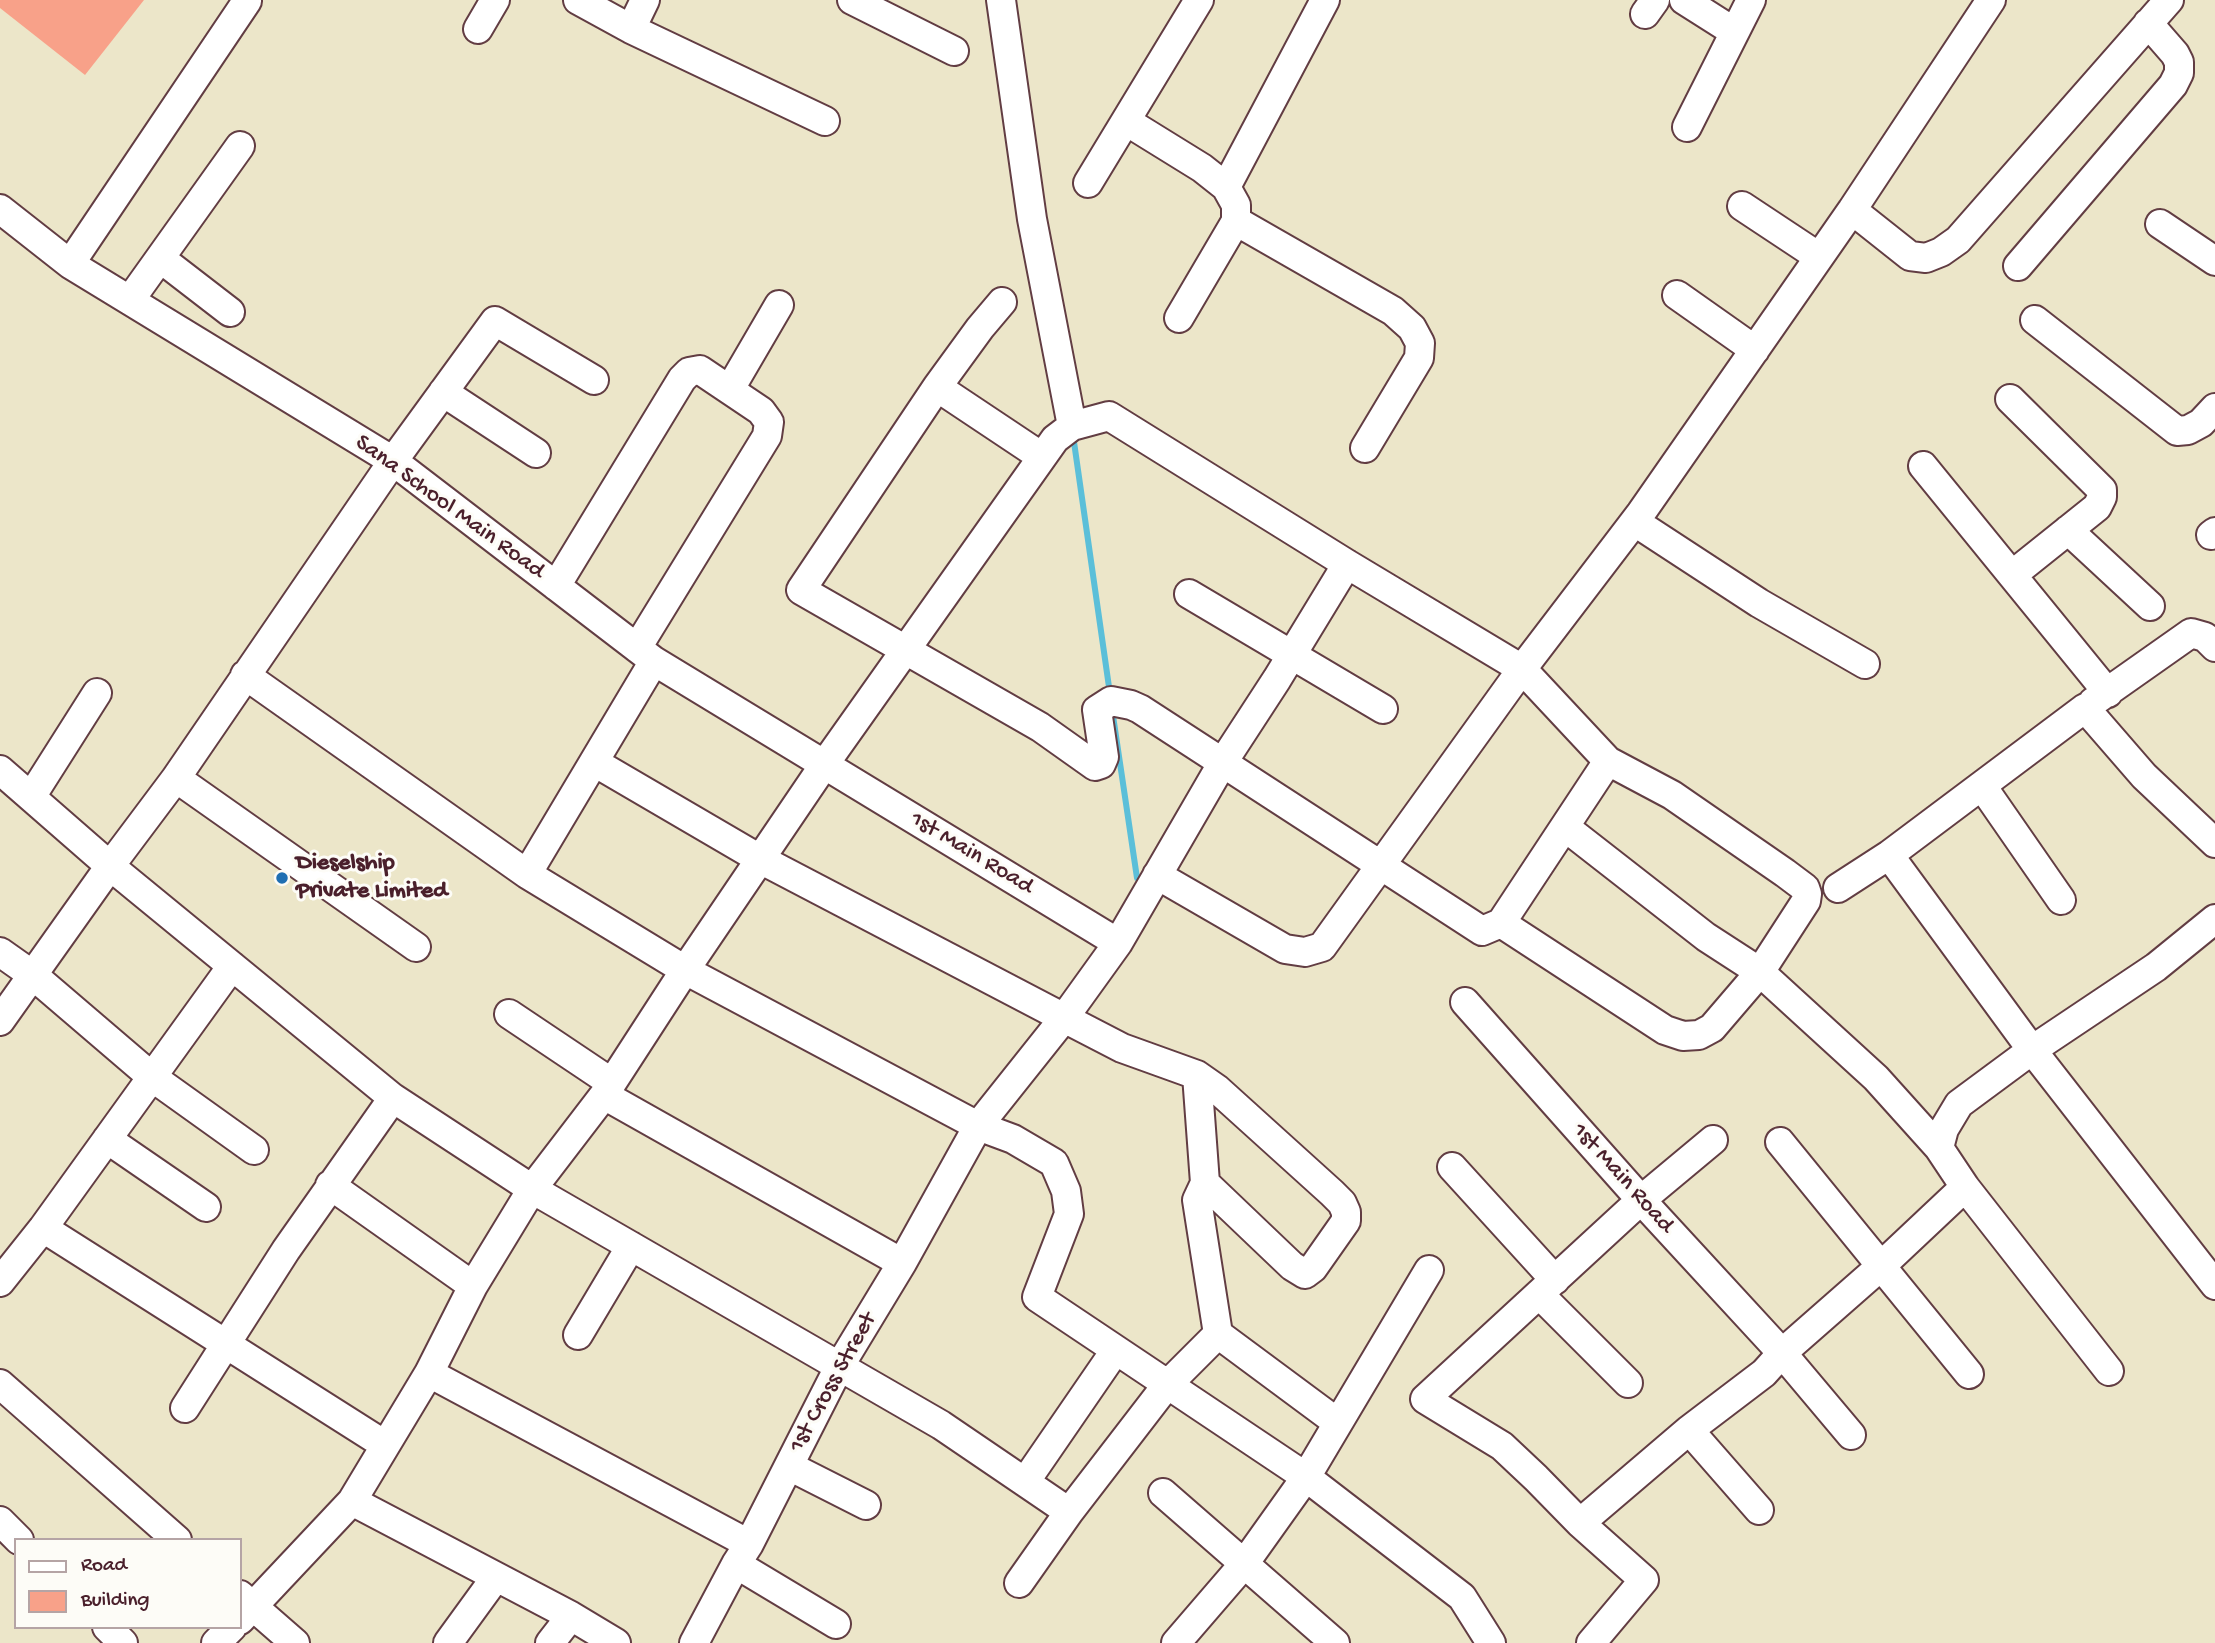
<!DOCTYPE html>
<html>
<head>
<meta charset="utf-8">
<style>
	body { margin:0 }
	#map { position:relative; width:2215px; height:1643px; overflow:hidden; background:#ece6c9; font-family:"Gochi Hand",sans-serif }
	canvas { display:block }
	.legend { position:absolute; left:14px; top:1538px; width:228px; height:91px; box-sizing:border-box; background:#fdfcf7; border:2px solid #b5a4a5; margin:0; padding:9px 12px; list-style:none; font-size:21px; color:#4a1f2b }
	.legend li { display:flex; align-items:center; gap:14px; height:35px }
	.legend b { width:35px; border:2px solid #b5a4a5 }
</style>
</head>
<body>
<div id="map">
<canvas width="2215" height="1643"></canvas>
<ul class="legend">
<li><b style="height:9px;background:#fff"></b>Road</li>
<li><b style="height:19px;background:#f8a189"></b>Building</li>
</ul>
</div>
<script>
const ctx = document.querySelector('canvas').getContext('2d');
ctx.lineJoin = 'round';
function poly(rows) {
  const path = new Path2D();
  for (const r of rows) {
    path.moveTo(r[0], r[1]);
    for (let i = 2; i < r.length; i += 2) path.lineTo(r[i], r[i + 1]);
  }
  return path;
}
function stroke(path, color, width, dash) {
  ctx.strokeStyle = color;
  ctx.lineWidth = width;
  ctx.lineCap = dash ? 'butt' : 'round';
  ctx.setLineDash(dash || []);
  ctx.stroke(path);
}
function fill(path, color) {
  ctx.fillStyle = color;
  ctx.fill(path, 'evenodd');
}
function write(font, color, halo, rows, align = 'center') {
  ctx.font = font + ' "Gochi Hand",sans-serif';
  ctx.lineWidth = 6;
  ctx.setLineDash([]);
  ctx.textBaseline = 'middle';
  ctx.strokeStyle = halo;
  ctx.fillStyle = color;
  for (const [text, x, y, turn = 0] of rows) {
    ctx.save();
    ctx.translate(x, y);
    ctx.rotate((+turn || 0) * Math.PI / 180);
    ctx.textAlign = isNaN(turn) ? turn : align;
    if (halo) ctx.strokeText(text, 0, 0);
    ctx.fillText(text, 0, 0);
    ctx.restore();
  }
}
stroke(poly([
	[1073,435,1110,694],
	[1112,709,1137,878]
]), '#5bbfd9', 6);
fill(poly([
	[0,0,144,0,85,75,0,8]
]), '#f8a189');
const minor = poly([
	[578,0,631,29,825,121],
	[852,0,954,51],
	[1001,0,1032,219,1072,426],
	[1684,0,1725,26],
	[1645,14,1655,0],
	[478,29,495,0],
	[631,29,645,0],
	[1126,121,1202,168,1226,187,1236,205,1236,221,1393,311,1412,328,1420,343,1419,358,1365,448],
	[1687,127,1751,0],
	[1088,183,1199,0],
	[1226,187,1325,0],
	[1742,206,1819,257],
	[0,209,70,264,393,461,654,661,1118,943],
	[1852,210,1910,256,1926,258,1941,252,1958,240,2169,0],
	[2160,224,2215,261],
	[160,258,230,312],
	[70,264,247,1],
	[2018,266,2173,85,2179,73,2179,62,2175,54,2148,23],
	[1677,295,1755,350],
	[130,300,240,146],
	[1179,318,1236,221],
	[2035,320,2177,431,2188,430,2201,423,2215,408],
	[937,387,980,328,1002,302],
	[730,389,779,305],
	[443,392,536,453],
	[2010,399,2102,490,2102,497,2097,507,2012,575],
	[1042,457,937,387,801,590,1040,727,1095,766,1101,764,1104,757,1097,710,1111,701,1131,705,1140,709,1482,931,1501,923,1608,761],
	[1923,466,2108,693],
	[1635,522,1759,603,1865,664],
	[2068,530,2150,606],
	[2211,535,2215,532],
	[556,586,682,379,689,372,700,370,761,411,769,422,767,436,637,648],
	[1189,594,1383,709],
	[245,675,527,874],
	[2093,702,2191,633,2205,637,2215,647],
	[594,762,760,859,1064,1018,1122,1048,1197,1075,1217,1089,1332,1193,1342,1203,1346,1212,1346,1221,1313,1268,1305,1274,1292,1266,1205,1183],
	[0,770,110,866,393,1098,532,1189,941,1425,1069,1512],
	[176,778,416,947],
	[1982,786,2061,900],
	[31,797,97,693],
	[1889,855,2032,1050,2215,1285],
	[1157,875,1285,949,1305,952,1322,947,1522,669,1641,513,1852,210,1991,0],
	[1838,888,1889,855,2085,708,2144,776,2215,843],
	[1501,923,1665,1030,1683,1036,1699,1035,1712,1028,1760,972,1876,1078,1939,1148],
	[0,952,34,976,152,1077,254,1150],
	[1465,1002,1641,1200,1782,1353,1851,1435],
	[509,1014,612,1083],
	[0,1021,110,866,176,778,393,461,495,321,594,380],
	[1197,1075,1205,1183,1197,1200,1218,1334,1338,1423],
	[604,1095,902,1263],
	[107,1139,206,1207],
	[1780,1142,1969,1374],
	[1452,1167,1555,1280],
	[330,1185,473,1286],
	[1965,1187,2109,1371],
	[43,1228,385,1445],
	[0,1282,43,1228,232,966],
	[1539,1294,1628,1383],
	[578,1335,631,1246],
	[429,1373,749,1544],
	[0,1384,177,1540],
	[185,1408,286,1250,393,1098],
	[1689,1430,1759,1510],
	[789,1466,866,1505],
	[1025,1482,1115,1351],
	[1163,1493,1335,1643],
	[352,1501,571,1616,616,1643],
	[0,1521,19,1540],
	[1580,1523,1536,1478,1502,1446,1425,1399,1641,1200,1713,1140],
	[736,1564,836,1624],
	[1019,1583,1069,1512,1166,1386,1218,1334],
	[240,1595,295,1643],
	[240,1620,352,1501,429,1373,473,1286,532,1189,604,1095,685,970,527,874,654,661],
	[107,1627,123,1643],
	[216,1643,232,1627],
	[448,1643,496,1577],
	[550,1643,571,1616],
	[694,1643,736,1564,749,1544,839,1367,902,1263,978,1126,1064,1018,1118,943,1223,762,1277,679,1347,564],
	[1176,1643,1244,1564,1306,1477,1429,1270],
	[1491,1643,1462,1597,1306,1477,1037,1297,1069,1214,1066,1191,1054,1163,1013,1139,978,1126,685,970,824,765,1055,439,1072,426,1109,416,1347,564,1522,669,1608,761,1672,795,1785,873,1805,888,1807,894,1806,901,1760,972,1706,937,1565,827],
	[1591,1643,1644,1580,1580,1523,1689,1430,1764,1373,1782,1353,1880,1267,1965,1187,1939,1148,1944,1129,1959,1104,2032,1050,2156,967,2215,919]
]);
stroke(minor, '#623d43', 32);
stroke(minor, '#fff', 28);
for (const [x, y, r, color] of [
	[282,878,7,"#1f6fb2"]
]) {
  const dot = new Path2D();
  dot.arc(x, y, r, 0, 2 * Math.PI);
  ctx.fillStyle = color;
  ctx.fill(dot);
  stroke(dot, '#fdfcf7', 2.5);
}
write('24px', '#4a1f2b', '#fdfcf7', [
	["Sana School Main Road",449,508,36],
	["1st Main Road",971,854,31],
	["1st Main Road",1622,1179,48],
	["1st Cross Street",834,1383,-61]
]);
write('bold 24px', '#4a1f2b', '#fdfcf7', [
	["Dieselship",296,864],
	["Private Limited",296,892]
], 'left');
</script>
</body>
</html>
